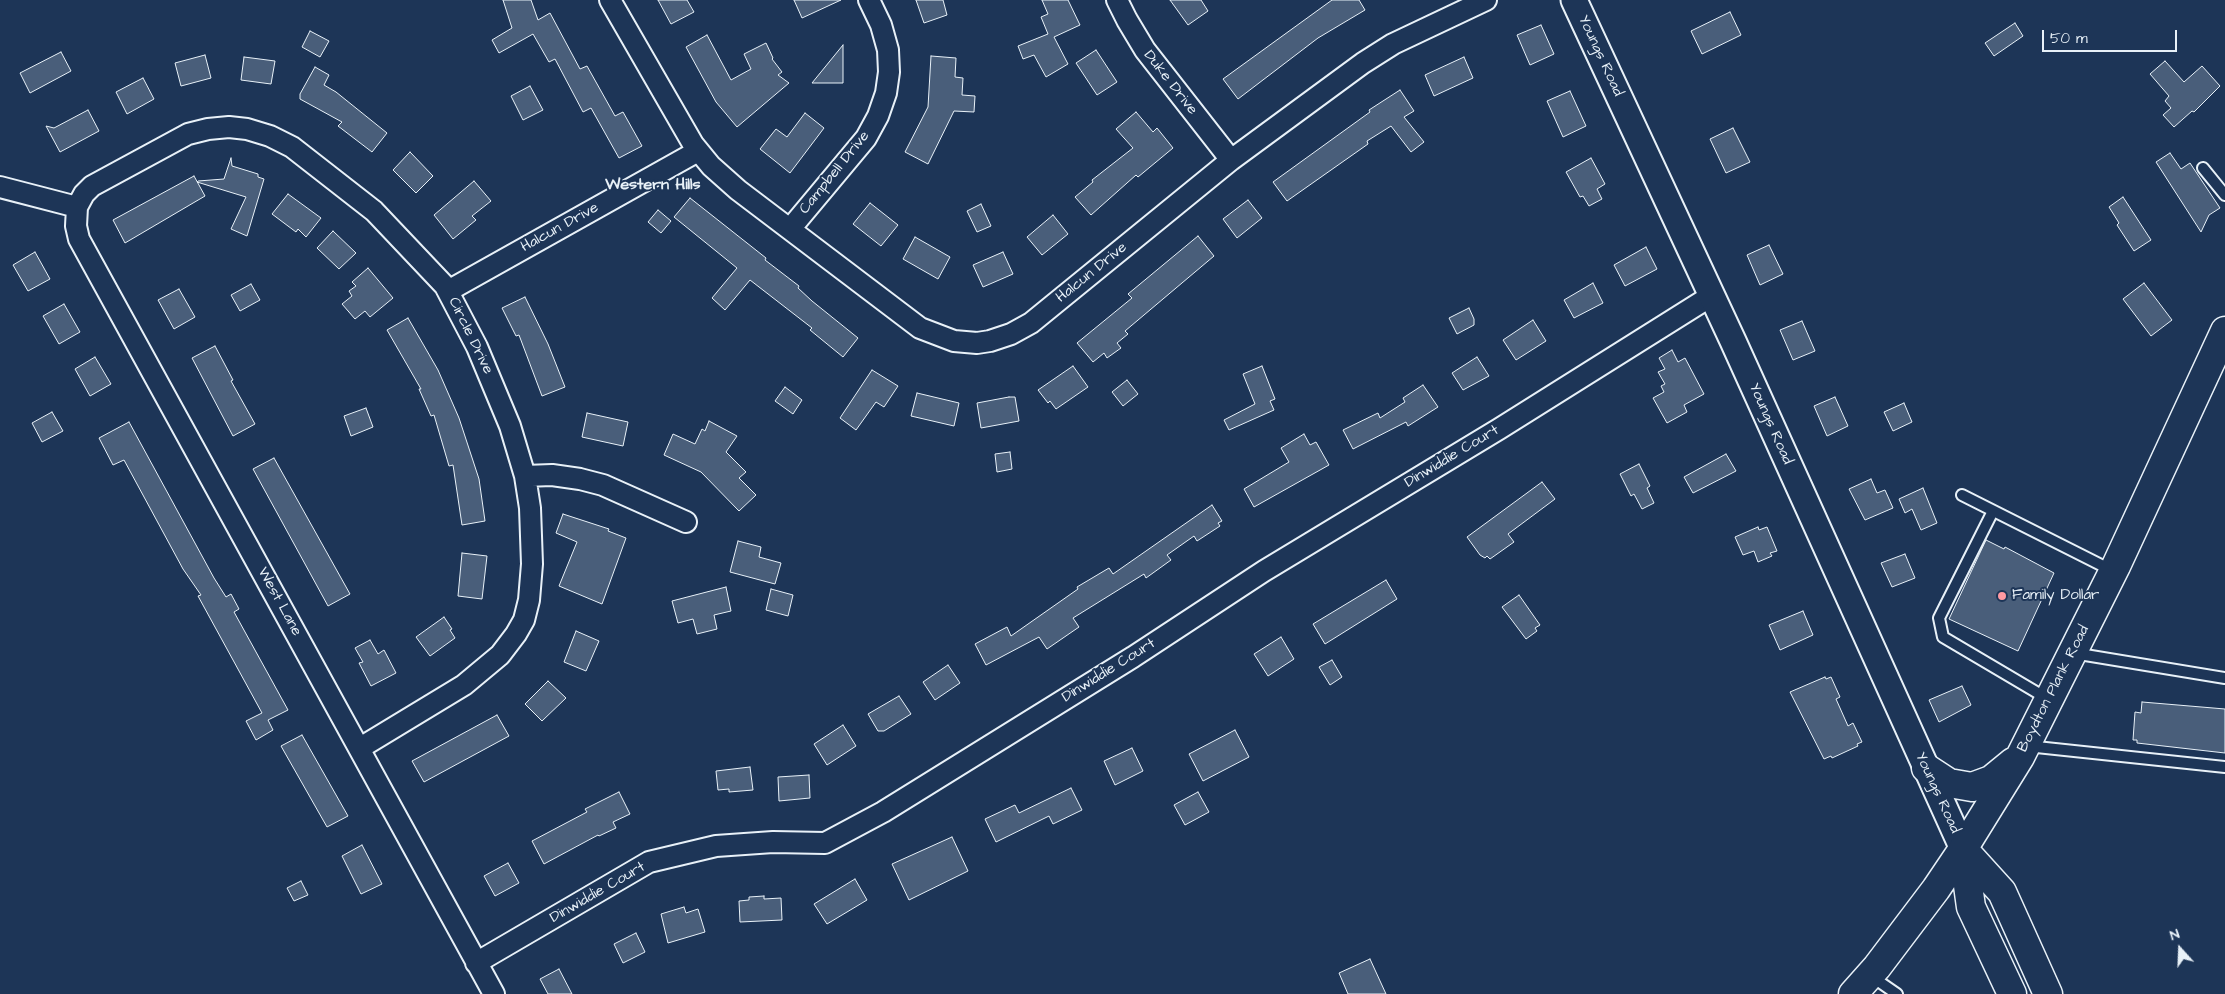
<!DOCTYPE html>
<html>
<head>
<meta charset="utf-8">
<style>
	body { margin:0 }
	#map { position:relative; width:2225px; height:994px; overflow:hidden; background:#1d3557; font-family:"Architects Daughter",sans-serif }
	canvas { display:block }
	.north { position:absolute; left:2155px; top:924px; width:50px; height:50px; -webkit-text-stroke:4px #1d3557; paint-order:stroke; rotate:340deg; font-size:14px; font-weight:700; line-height:20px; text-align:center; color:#e8f1f8 }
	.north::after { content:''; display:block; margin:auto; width:18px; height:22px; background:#e8f1f8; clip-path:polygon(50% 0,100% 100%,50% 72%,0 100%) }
	.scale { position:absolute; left:2042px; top:30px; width:135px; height:22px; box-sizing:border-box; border:2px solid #e8f1f8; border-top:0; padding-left:6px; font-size:15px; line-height:18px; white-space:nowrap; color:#e8f1f8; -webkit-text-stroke:4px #1d3557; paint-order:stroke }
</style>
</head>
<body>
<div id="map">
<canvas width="2225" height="994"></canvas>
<div class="north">N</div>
<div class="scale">50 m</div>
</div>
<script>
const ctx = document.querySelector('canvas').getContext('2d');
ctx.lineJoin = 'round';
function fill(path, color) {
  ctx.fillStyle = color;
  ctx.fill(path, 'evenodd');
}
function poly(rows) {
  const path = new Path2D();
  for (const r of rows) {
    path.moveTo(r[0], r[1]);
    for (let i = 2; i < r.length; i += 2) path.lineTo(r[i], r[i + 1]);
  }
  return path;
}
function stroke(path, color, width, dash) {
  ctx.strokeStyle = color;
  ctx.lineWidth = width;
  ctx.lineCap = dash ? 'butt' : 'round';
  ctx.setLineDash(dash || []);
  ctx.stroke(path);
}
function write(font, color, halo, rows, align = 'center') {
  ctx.font = font + ' "Architects Daughter",sans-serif';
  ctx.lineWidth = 4;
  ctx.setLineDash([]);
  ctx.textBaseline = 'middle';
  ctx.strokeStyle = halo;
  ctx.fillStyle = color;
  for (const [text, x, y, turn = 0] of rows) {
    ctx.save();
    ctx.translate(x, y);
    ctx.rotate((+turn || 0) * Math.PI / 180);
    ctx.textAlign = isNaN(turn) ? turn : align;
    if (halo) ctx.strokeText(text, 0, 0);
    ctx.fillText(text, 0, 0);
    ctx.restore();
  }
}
const building = poly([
	[503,0,531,0,538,20,550,13,580,69,587,66,615,116,623,112,642,146,619,158,591,108,583,112,555,59,549,62,533,34,499,53,492,40,512,28,503,0],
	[658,0,687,0,694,12,671,24,658,0],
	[794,0,841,0,802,18,794,0],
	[916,0,943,0,947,15,924,23,916,0],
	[1042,0,1068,0,1080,25,1054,37,1068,64,1046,77,1034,55,1023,59,1018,46,1048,34,1041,17,1048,14,1042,0],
	[1170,0,1201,0,1208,11,1188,25,1170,0],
	[1332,0,1359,0,1365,10,1318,38,1238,99,1223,79,1332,0],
	[1730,12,1741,35,1702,54,1691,31,1730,12],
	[2015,23,2023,36,1994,56,1985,43,2015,23],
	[1541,25,1554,54,1530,65,1517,35,1541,25],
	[310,31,329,41,320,57,302,47,310,31],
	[707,35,731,80,751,69,744,54,766,43,773,58,772,59,782,72,778,75,789,83,737,127,716,102,686,47,707,35],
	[843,45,843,83,812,83,843,45],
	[1096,50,1117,82,1097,95,1076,63,1096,50],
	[61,52,71,71,30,93,20,73,61,52],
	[205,55,211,78,181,86,175,63,205,55],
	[931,56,956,58,955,77,963,78,962,95,975,96,974,112,954,111,928,164,905,152,928,107,931,56],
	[244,57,275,61,271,84,241,80,244,57],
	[1464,57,1473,78,1434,96,1425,75,1464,57],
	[2165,61,2184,82,2202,66,2220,86,2194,112,2192,111,2174,127,2163,115,2171,108,2165,101,2169,96,2150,74,2165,61],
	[315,67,329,75,324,85,336,92,387,133,372,152,338,126,342,122,300,99,300,94,315,67],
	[143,78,154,99,127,114,116,92,143,78],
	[530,86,543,110,523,120,511,96,530,86],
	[1400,90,1414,111,1404,117,1424,142,1411,152,1391,126,1367,141,1368,144,1287,201,1273,182,1370,112,1369,110,1400,90],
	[1570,91,1586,126,1563,137,1547,101,1570,91],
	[88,110,99,131,60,152,46,126,54,128,88,110],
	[1136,112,1153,132,1157,128,1173,148,1138,177,1136,175,1091,215,1075,197,1093,182,1092,180,1133,148,1116,129,1136,112],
	[805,113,824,128,790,173,760,149,776,129,787,137,805,113],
	[1733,128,1750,162,1726,173,1710,139,1733,128],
	[410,152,433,176,416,193,393,170,410,152],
	[2170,153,2181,169,2190,163,2220,208,2209,215,2201,232,2156,162,2170,153],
	[231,158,232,166,258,174,258,177,264,179,247,236,231,229,246,197,197,182,198,181,224,179,231,158],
	[1591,158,1605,184,1597,189,1602,199,1589,206,1583,196,1580,197,1566,172,1591,158],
	[194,176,205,196,125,243,113,220,194,176],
	[474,181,491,201,472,216,476,220,453,239,434,215,474,181],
	[288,194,321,218,306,237,298,229,296,232,272,214,288,194],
	[2123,197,2151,240,2134,251,2117,225,2119,223,2109,207,2123,197],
	[690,198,766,258,765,260,799,286,798,288,812,301,858,338,843,357,810,330,812,328,750,280,725,310,712,298,737,268,674,217,690,198],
	[1248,200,1262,218,1237,238,1223,219,1248,200],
	[870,203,898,225,881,246,853,224,870,203],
	[981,204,991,226,977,232,967,211,981,204],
	[658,210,671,221,661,233,648,222,658,210],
	[1053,215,1068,234,1042,255,1027,237,1053,215],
	[333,231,356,253,339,269,317,248,333,231],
	[1198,236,1214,256,1125,331,1128,334,1117,343,1121,348,1107,358,1104,353,1093,362,1077,343,1132,298,1128,294,1198,236],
	[915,237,950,257,938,279,903,259,915,237],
	[1769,245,1783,274,1760,285,1747,255,1769,245],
	[1646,247,1657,269,1625,286,1614,265,1646,247],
	[35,252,50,279,28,291,13,265,35,252],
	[1003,252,1013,274,983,287,973,265,1003,252],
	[368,268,393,298,370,317,365,311,355,319,342,304,352,296,349,291,356,286,352,282,368,268],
	[1593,283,1603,303,1574,318,1564,300,1593,283],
	[2144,283,2172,320,2151,336,2123,299,2144,283],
	[251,284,260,300,240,311,231,295,251,284],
	[179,289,195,317,174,329,158,300,179,289],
	[525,297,548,344,565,387,542,396,519,335,516,336,502,308,525,297],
	[64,304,80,332,59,344,43,316,64,304],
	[1469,308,1474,319,1474,325,1457,334,1449,318,1469,308],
	[408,318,438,370,459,418,479,479,485,521,462,525,453,465,449,466,434,415,431,416,419,389,421,389,387,330,408,318],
	[1533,320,1546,341,1516,360,1503,340,1533,320],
	[1802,321,1815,351,1793,360,1780,330,1802,321],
	[215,346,233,380,231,381,255,424,233,436,192,358,215,346],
	[1672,350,1678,362,1685,358,1704,394,1684,405,1687,412,1667,423,1653,398,1664,392,1661,386,1665,384,1658,372,1665,369,1659,358,1672,350],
	[95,357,111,384,90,396,75,369,95,357],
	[1477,357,1489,376,1463,390,1452,373,1477,357],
	[1073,366,1088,387,1056,409,1050,401,1048,403,1038,390,1073,366],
	[1262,366,1275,399,1270,401,1274,410,1229,430,1224,420,1255,404,1243,374,1262,366],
	[872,370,898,386,884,407,876,402,856,430,840,418,872,370],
	[1127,380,1138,394,1123,406,1112,392,1127,380],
	[1423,385,1438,407,1408,426,1406,422,1353,449,1343,430,1378,413,1380,418,1405,402,1403,398,1423,385],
	[785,387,802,400,793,414,775,401,785,387],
	[917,393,959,403,954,426,911,416,917,393],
	[1009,397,1015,397,1019,421,981,428,977,403,1009,397],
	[1835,397,1848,426,1827,436,1814,406,1835,397],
	[1904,403,1912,422,1893,431,1884,412,1904,403],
	[366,408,373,427,351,436,344,416,366,408],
	[52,412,63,431,42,442,32,423,52,412],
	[587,413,628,422,623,446,582,437,587,413],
	[709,421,737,436,726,452,746,472,739,478,756,495,739,511,701,472,664,455,673,434,695,444,702,429,705,431,709,421],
	[129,422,214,578,226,597,231,594,239,609,234,612,288,710,268,720,273,730,256,740,246,721,262,713,198,596,201,595,183,569,124,460,113,465,99,438,129,422],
	[1304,434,1310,445,1316,442,1329,465,1254,507,1244,489,1289,462,1281,448,1304,434],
	[1010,452,1012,469,997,472,995,454,1010,452],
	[1726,454,1736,471,1693,493,1684,477,1726,454],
	[274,458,350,594,328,606,253,469,274,458],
	[1639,464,1650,486,1647,488,1654,503,1642,509,1634,494,1631,496,1620,474,1639,464],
	[1871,479,1877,493,1885,490,1893,508,1865,520,1849,489,1871,479],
	[1542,482,1555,499,1508,534,1514,542,1490,559,1487,556,1485,558,1480,555,1467,537,1542,482],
	[1923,488,1937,523,1921,530,1912,509,1905,513,1899,499,1923,488],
	[1212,505,1222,521,1218,523,1220,526,1197,541,1194,536,1167,555,1171,560,1146,578,1144,574,1073,618,1079,627,1047,649,1039,637,986,665,975,644,1007,627,1011,636,1078,589,1077,587,1109,568,1113,574,1212,505],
	[563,514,609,529,608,531,626,538,602,604,559,586,577,542,556,533,563,514],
	[1758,527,1759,530,1767,527,1777,551,1770,553,1772,556,1758,562,1754,551,1743,555,1735,537,1758,527],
	[1986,540,2004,549,2005,547,2054,573,2018,651,1949,619,1986,540],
	[738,541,761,547,759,557,781,563,775,584,730,572,738,541],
	[462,553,487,556,482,599,458,596,462,553],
	[1905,554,1915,578,1892,587,1881,563,1905,554],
	[1386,580,1397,599,1325,644,1313,624,1386,580],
	[726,587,731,611,714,615,717,629,697,634,693,619,678,623,672,601,726,587],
	[771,589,793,595,788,616,766,610,771,589],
	[1519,595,1540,625,1535,628,1537,631,1526,639,1502,607,1519,595],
	[1803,611,1813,635,1780,650,1769,625,1803,611],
	[444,617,452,629,450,630,455,638,430,656,416,637,444,617],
	[576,631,599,641,586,671,564,662,576,631],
	[1281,637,1294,659,1268,676,1254,654,1281,637],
	[370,640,378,654,384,650,396,673,371,686,359,663,363,662,355,648,370,640],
	[1332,660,1342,677,1330,685,1319,667,1332,660],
	[948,665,960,683,935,700,923,682,948,665],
	[1825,677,1826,679,1831,677,1840,697,1836,699,1848,726,1853,723,1862,742,1857,744,1858,746,1832,758,1831,756,1824,759,1790,692,1825,677],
	[548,681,566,698,542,721,525,704,548,681],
	[1962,686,1971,705,1939,722,1929,700,1962,686],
	[899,696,911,714,884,731,878,731,868,714,899,696],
	[2142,702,2225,709,2225,753,2137,743,2137,740,2133,740,2135,712,2141,713,2142,702],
	[497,715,509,736,424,782,412,761,497,715],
	[843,725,856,746,827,765,814,744,843,725],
	[1235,730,1249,757,1203,781,1189,754,1235,730],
	[302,735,348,816,327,827,281,746,302,735],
	[1132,748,1143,771,1115,785,1104,761,1132,748],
	[750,767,753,790,729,792,729,789,718,790,716,771,750,767],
	[809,775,810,798,779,801,778,777,809,775],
	[1071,788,1082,810,1053,824,1049,816,996,842,985,819,1015,805,1019,813,1071,788],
	[619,792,630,814,613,822,616,828,599,836,598,835,544,864,532,841,587,812,585,809,619,792],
	[1198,792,1209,812,1185,825,1174,805,1198,792],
	[952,837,968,871,909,900,892,864,952,837],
	[362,845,382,884,361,894,342,856,362,845],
	[508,863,519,883,495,896,484,876,508,863],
	[855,879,867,900,827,924,814,904,855,879],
	[301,881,308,895,294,901,287,888,301,881],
	[764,896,764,899,781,898,782,920,740,922,739,901,749,900,749,897,764,896],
	[684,907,686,913,698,909,705,932,668,943,661,914,684,907],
	[636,933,645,952,623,963,614,944,636,933],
	[1370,959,1386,994,1348,994,1339,973,1370,959],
	[559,969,572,994,548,994,540,979,559,969]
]);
fill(building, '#495e7a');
stroke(building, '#e8f1f8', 1);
const service = poly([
	[2203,168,2225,195],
	[1962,495,2113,571],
	[1993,511,1939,618,1943,637,2048,699],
	[2073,653,2225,678],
	[2027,746,2225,767],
	[1871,976,1897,994]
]);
const minor = poly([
	[610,0,693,144,711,166,738,190,920,328,954,341,977,343,990,341,1011,334,1031,323,1231,160,1363,63,1393,44,1486,0],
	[1117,0,1127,20,1145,50,1231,160],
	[0,187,77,207],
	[790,229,866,138,878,116,886,93,889,72,888,50,881,25,869,0],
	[448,291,698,151],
	[525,476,552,475,580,479,603,485,686,522],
	[360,748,464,685,500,655,516,634,524,620,529,600,532,564,530,508,525,476,510,426,477,347,445,286,374,211,292,147,270,136,247,129,229,127,208,129,188,134,92,186,84,194,77,207,76,226,79,239,494,994],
	[476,963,649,862,716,846,773,842,825,843,883,812,1133,657,1264,571,1499,429,1711,296]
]);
const tertiary = poly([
	[1574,0,1733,341,1963,849]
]);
const secondary = poly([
	[1926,768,1949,783,1972,787,1991,780,2013,762],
	[1963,849,2002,892,2048,994],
	[1963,849,1971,907,2012,994],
	[1853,994,1877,967,1936,889,1963,849,2020,757,2116,566,2225,331]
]);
stroke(service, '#e8f1f8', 14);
stroke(minor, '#e8f1f8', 24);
stroke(tertiary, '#e8f1f8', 29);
stroke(secondary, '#e8f1f8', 31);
stroke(service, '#1d3557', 10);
stroke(minor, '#1d3557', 20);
stroke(tertiary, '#1d3557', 25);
stroke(secondary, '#1d3557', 28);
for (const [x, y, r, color] of [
	[2002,596,5,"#ff9aa2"]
]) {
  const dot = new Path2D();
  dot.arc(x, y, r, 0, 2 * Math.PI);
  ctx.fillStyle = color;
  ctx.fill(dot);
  stroke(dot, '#1d3557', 2);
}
write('15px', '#e8f1f8', '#1d3557', [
	["Youngs Road",1600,56,65],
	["Duke Drive",1170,83,52],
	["Campbell Drive",835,173,-51],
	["Halcun Drive",560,228,-29],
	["Halcun Drive",1092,273,-39],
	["Circle Drive",470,336,64],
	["Youngs Road",1770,424,66],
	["Dinwiddie Court",1452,457,-31],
	["West Lane",279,602,61],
	["Dinwiddie Court",1109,671,-32],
	["Boydton Plank Road",2054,689,-63],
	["Youngs Road",1937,793,65],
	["Dinwiddie Court",598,893,-30]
]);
write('15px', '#e8f1f8', '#1d3557', [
	["Family Dollar",2012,596]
], 'left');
write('bold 16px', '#e8f1f8', '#1d3557', [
	["Western Hills",653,186]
]);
</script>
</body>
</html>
